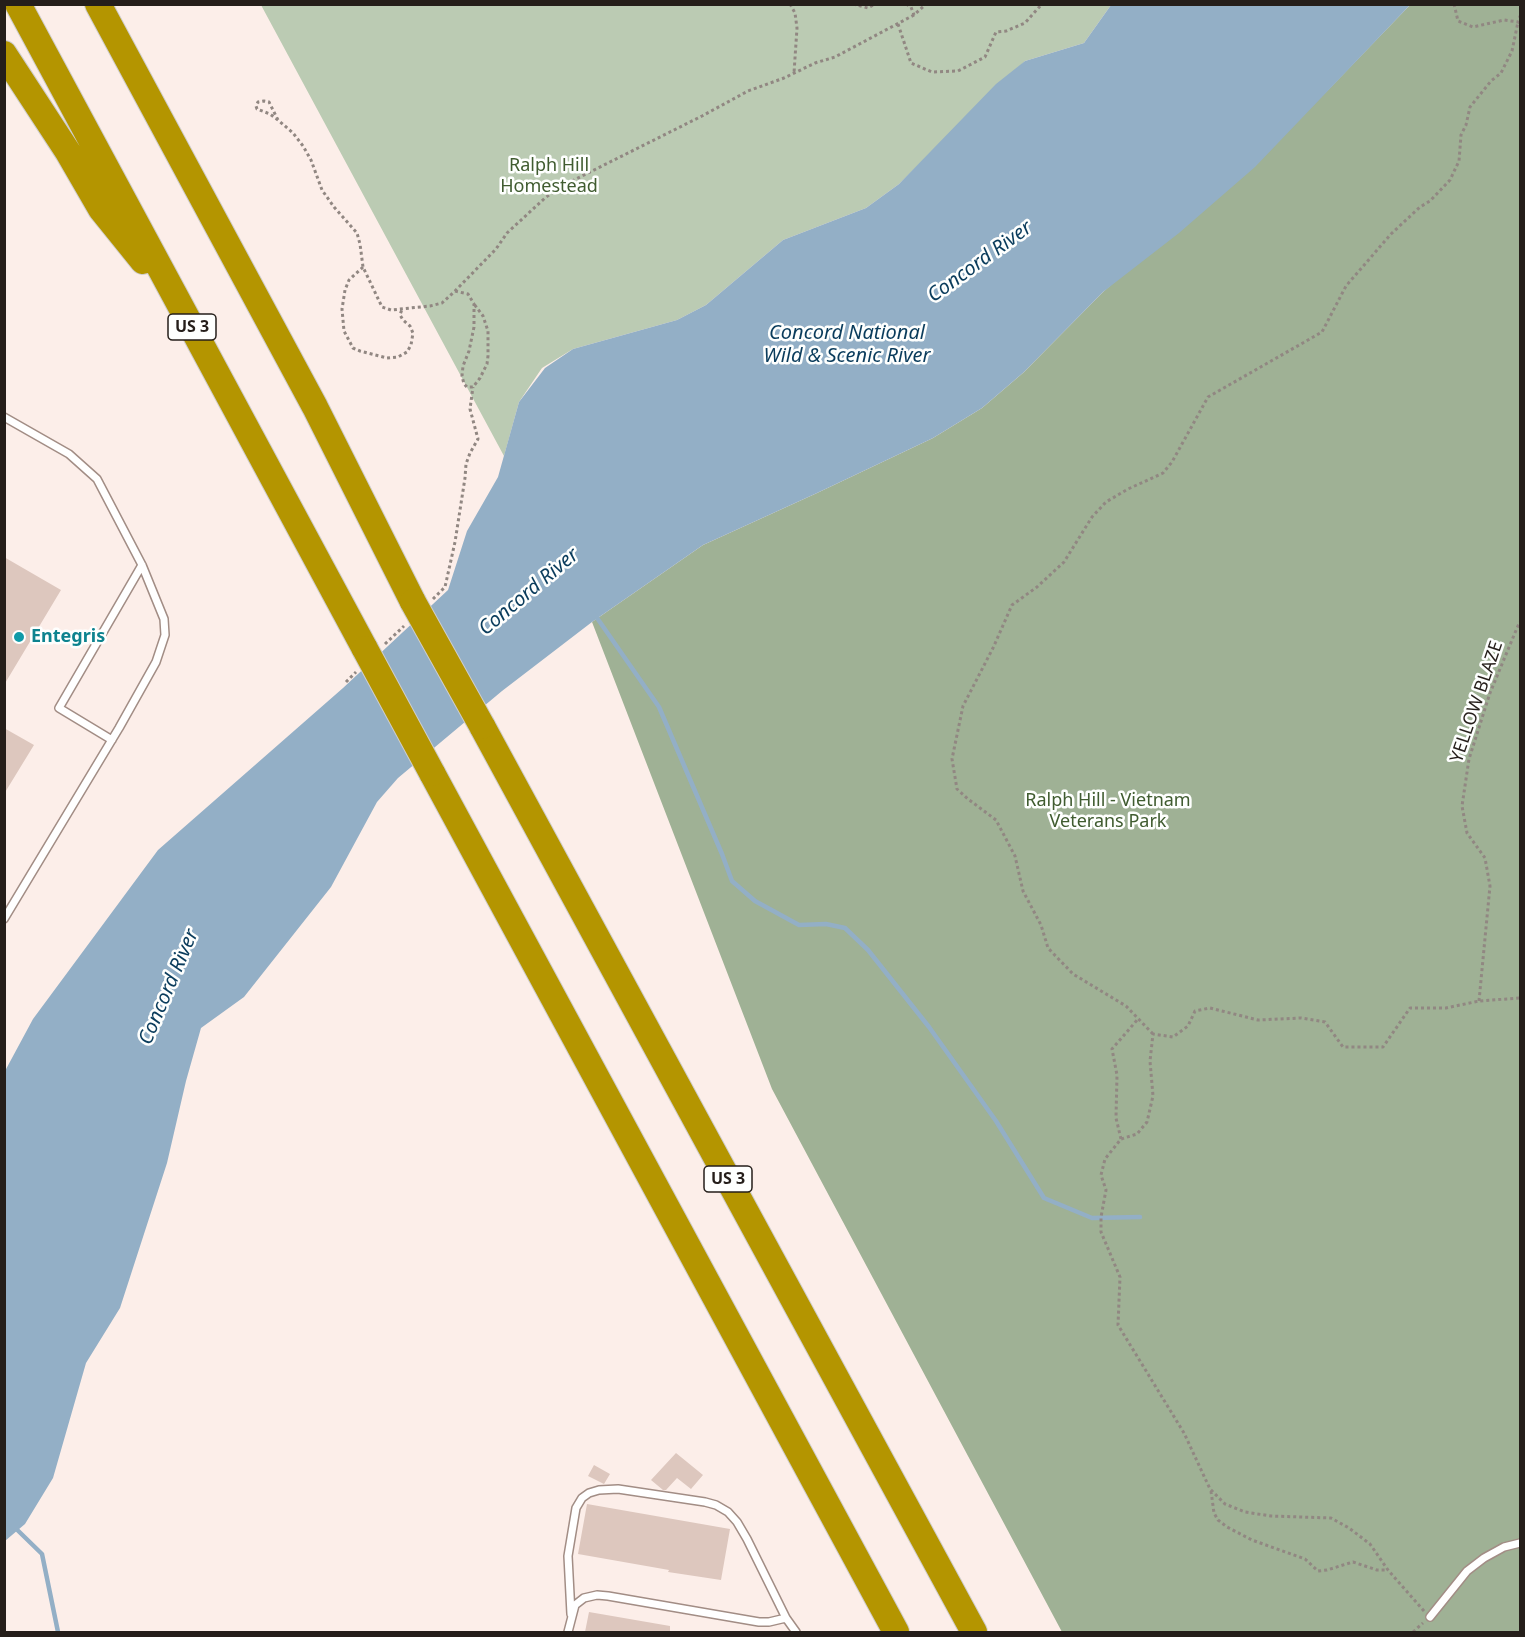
<!DOCTYPE html>
<html>
<head>
<meta charset="utf-8">
<style>
	body { margin:0 }
	#map { position:relative; width:1525px; height:1637px; overflow:hidden; background:#fceee9; font-family:"Noto Sans",sans-serif }
	canvas { display:block }
	.frame { position:absolute; inset:0; border:6px solid #251e1a; pointer-events:none }
</style>
</head>
<body>
<div id="map">
<canvas width="1525" height="1637"></canvas>
<div class="frame"></div>
</div>
<script>
const ctx = document.querySelector('canvas').getContext('2d');
ctx.lineJoin = 'round';
function fill(path, color) {
  ctx.fillStyle = color;
  ctx.fill(path, 'evenodd');
}
function poly(rows) {
  const path = new Path2D();
  for (const r of rows) {
    path.moveTo(r[0], r[1]);
    for (let i = 2; i < r.length; i += 2) path.lineTo(r[i], r[i + 1]);
  }
  return path;
}
function stroke(path, color, width, dash) {
  ctx.strokeStyle = color;
  ctx.lineWidth = width;
  ctx.lineCap = dash ? 'butt' : 'round';
  ctx.setLineDash(dash || []);
  ctx.stroke(path);
}
function write(font, color, halo, rows, align = 'center') {
  ctx.font = font + ' "Noto Sans",sans-serif';
  ctx.lineWidth = 5;
  ctx.setLineDash([]);
  ctx.textBaseline = 'middle';
  ctx.strokeStyle = halo;
  ctx.fillStyle = color;
  for (const [text, x, y, turn = 0] of rows) {
    ctx.save();
    ctx.translate(x, y);
    ctx.rotate((+turn || 0) * Math.PI / 180);
    ctx.textAlign = isNaN(turn) ? turn : align;
    if (halo) ctx.strokeText(text, 0, 0);
    ctx.fillText(text, 0, 0);
    ctx.restore();
  }
}
fill(poly([
	[261,5,1111,5,1084,43,1025,61,899,184,866,208,783,240,706,305,677,320,573,349,542,368,519,402,504,456]
]), '#bbcbb3');
fill(poly([
	[1410,5,1520,5,1520,1632,1062,1632,772,1089,592,622,703,545,817,493,933,438,982,408,1024,372,1103,292,1327,91]
]), '#9fb195');
fill(poly([
	[1111,5,1410,5,1255,167,1179,233,1103,292,1024,372,982,408,933,438,817,493,703,545,592,622,502,691,398,778,377,802,331,887,244,997,201,1028,186,1081,167,1163,120,1308,86,1363,53,1478,25,1524,5,1541,5,1071,33,1019,158,850,343,688,448,590,467,531,498,477,519,402,545,368,573,349,677,320,706,305,783,240,866,208,899,184,996,84,1025,61,1084,43]
]), '#93afc6');
stroke(poly([
	[595,615,659,707,722,854,732,881,755,901,799,925,826,924,845,928,868,950,929,1027,996,1121,1044,1198,1092,1218,1140,1217],
	[4,1517,42,1554,58,1632]
]), '#93afc6', 4.5);
fill(poly([
	[4,557,61,590,4,685],
	[4,728,34,745,4,794],
	[676,1453,703,1475,691,1489,677,1478,666,1490,663,1490,651,1480],
	[594,1465,610,1474,604,1484,588,1476],
	[587,1504,730,1529,721,1580,668,1572,669,1570,578,1554],
	[589,1612,670,1626,670,1632,585,1632]
]), '#ddc7be');
const lane = poly([
	[4,417,69,454,97,479,142,565,164,619,165,635,156,662,119,728,4,919],
	[112,740,59,708,142,565],
	[571,1614,568,1556,576,1508,582,1498,589,1493,599,1490,618,1489,705,1502,716,1505,728,1512,737,1522,747,1539,786,1618,796,1632],
	[1430,1617,1467,1571,1484,1558,1504,1547,1520,1543],
	[568,1632,575,1605,584,1598,597,1595,608,1596,759,1622,769,1622,786,1618]
]);
const highway = poly([
	[18,4,365,649],
	[98,4,315,407,413,602],
	[4,54,68,152,101,209,143,261],
	[482,726,974,1632],
	[432,773,896,1632]
]);
stroke(lane, '#a28d85', 10);
stroke(highway, '#cfcecd', 28);
stroke(poly([
	[790,4,795,13,797,28,794,73],
	[853,4,868,8,875,4],
	[906,4,911,7,914,15],
	[1454,4,1458,21,1473,27,1504,20,1518,22,1520,16],
	[898,24,911,63,932,72,958,71,985,57,996,32,1006,31,1025,23,1042,4],
	[278,120,269,102,264,101,258,102,256,106,257,109,270,114,278,120,293,133,303,146,311,160,322,190,334,207,357,233,360,244,363,267,382,307,391,310,430,306,442,303,455,291,496,249,507,233,545,198,560,187,702,116,748,91,784,78,815,63,835,57,914,15,926,4],
	[363,267,349,280,345,290,342,309,344,331,353,348,360,351,387,358,398,357,407,352,411,345,413,333,410,326,403,320,400,315,402,309],
	[455,291,468,294,474,304,474,327,469,351,463,366,462,376,464,384,467,387,473,387,480,378,487,364,488,356,488,331,483,316,474,304],
	[433,599,445,587,455,542,465,478,466,464,470,453,478,439,470,409,473,387],
	[385,644,404,626],
	[346,682,356,672],
	[1479,1001,1490,886,1485,858,1467,833,1462,806,1469,759,1490,693,1517,628,1520,622],
	[1153,1034,1126,1006,1073,974,1048,948,1041,925,1023,891,1015,856,996,820,968,799,957,789,952,759,963,706,993,648,1012,605,1037,587,1064,562,1092,517,1106,502,1128,489,1163,473,1172,462,1208,397,1322,332,1346,286,1391,234,1420,207,1430,201,1450,180,1459,161,1461,135,1466,125,1470,107,1491,81,1501,73,1512,51,1518,22,1520,23],
	[1121,1139,1116,1118,1117,1075,1112,1049,1138,1019],
	[1211,1491,1214,1513,1218,1520,1227,1527,1252,1540,1305,1559,1318,1571,1327,1570,1353,1562,1377,1570,1387,1570],
	[1424,1611,1388,1570,1370,1544,1349,1528,1331,1518,1271,1516,1245,1512,1225,1504,1210,1489,1184,1433,1118,1325,1120,1277,1101,1232,1101,1217,1106,1190,1101,1175,1105,1159,1121,1139,1137,1134,1147,1122,1153,1096,1150,1061,1153,1034,1173,1037,1188,1026,1195,1011,1210,1008,1258,1020,1301,1018,1325,1022,1343,1047,1383,1047,1410,1008,1446,1008,1479,1001,1520,998],
	[1413,1632,1423,1623]
]), '#918782', 3, [3, 3]);
stroke(lane, '#fff', 7);
stroke(highway, '#b49500', 26);
const highwayBridge = poly([
	[413,602,482,726],
	[365,649,432,773]
]);
stroke(highwayBridge, '#cfcecd', 28, []);
stroke(highwayBridge, '#b49500', 26);
for (const [x, y, r, color] of [
	[19,637,6,"#0f9aa8"]
]) {
  const dot = new Path2D();
  dot.arc(x, y, r, 0, 2 * Math.PI);
  ctx.fillStyle = color;
  ctx.fill(dot);
  stroke(dot, '#fefffe', 2);
}
for (const [x, y, w] of [
	[192,327,48],
	[728,1179,48]
]) {
  const box = new Path2D();
  box.roundRect(x - w / 2, y - 13, w, 26, 4.5);
  ctx.fillStyle = '#fefffe';
  ctx.fill(box);
  stroke(box, '#251e1a', 1.5);
}
write('bold 16px', '#251e1a', null, [
	["US 3",192,327],
	["US 3",728,1179]
]);
write('18px', '#405c30', '#fefffe', [
	["Ralph Hill",549,166],
	["Homestead",549,187],
	["Ralph Hill - Vietnam",1108,801],
	["Veterans Park",1108,822]
]);
write('bold 18px', '#0d838f', '#fefffe', [
	["Entegris",31,637]
], 'left');
write('18px', '#251e1a', '#fefffe', [
	["YELLOW BLAZE",1477,702,-71]
]);
write('italic 20px', '#0a3c5c', '#fefffe', [
	["Concord River",980,262,-36],
	["Concord National",847,333],
	["Wild & Scenic River",847,356],
	["Concord River",529,592,-40],
	["Concord River",169,987,-67]
]);
</script>
</body>
</html>
